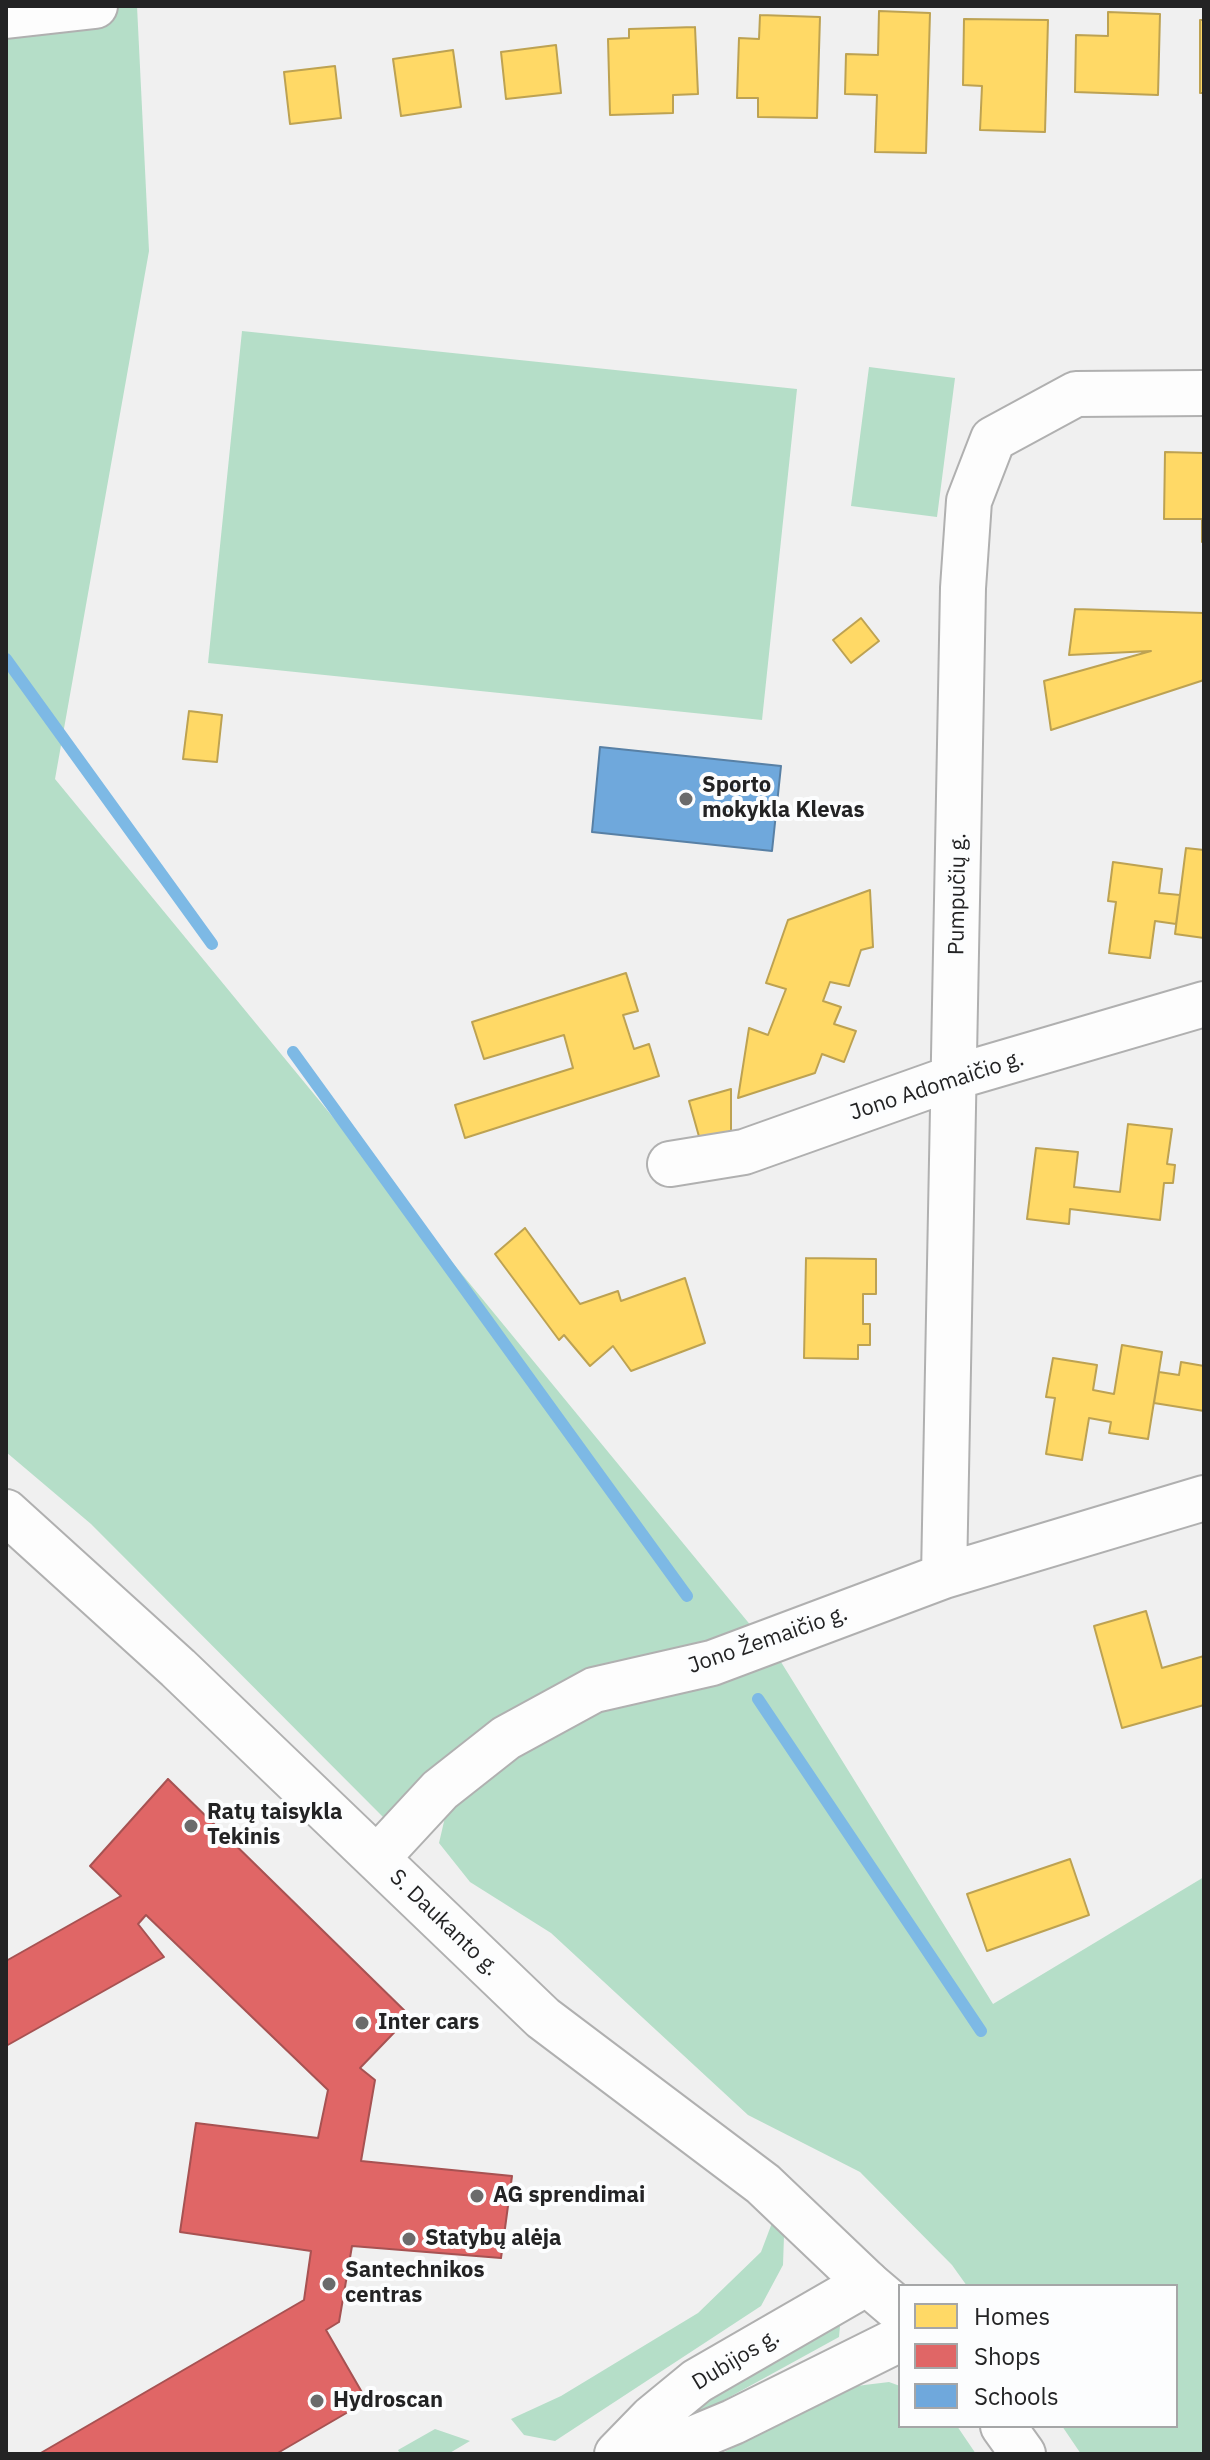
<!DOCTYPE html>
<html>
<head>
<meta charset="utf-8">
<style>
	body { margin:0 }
	#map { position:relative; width:1210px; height:2460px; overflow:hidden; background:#f0f0f0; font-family:"IBM Plex Sans",sans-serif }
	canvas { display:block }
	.frame { position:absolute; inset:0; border:8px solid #232324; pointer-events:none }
	.legend { position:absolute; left:898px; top:2284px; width:280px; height:144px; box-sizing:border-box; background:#fcfdfe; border:2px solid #a5a6a7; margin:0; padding:10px 14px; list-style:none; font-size:24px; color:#232324 }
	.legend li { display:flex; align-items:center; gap:16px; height:40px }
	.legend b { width:40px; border:2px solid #a5a6a7 }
</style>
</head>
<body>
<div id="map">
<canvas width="1210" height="2460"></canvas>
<div class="frame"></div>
<ul class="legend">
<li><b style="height:22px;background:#ffd966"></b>Homes</li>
<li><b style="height:22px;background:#e06666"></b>Shops</li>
<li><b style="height:22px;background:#6fa8dc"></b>Schools</li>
</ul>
</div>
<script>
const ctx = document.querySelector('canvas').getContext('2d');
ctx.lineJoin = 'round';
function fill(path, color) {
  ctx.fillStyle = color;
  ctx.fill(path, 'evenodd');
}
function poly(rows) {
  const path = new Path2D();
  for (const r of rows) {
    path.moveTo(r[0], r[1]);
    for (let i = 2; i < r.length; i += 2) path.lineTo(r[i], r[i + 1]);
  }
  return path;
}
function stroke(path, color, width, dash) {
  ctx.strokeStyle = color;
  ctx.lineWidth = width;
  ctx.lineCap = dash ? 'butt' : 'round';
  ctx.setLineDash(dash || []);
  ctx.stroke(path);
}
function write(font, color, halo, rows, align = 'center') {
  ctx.font = font + ' "IBM Plex Sans",sans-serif';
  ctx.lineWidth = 8;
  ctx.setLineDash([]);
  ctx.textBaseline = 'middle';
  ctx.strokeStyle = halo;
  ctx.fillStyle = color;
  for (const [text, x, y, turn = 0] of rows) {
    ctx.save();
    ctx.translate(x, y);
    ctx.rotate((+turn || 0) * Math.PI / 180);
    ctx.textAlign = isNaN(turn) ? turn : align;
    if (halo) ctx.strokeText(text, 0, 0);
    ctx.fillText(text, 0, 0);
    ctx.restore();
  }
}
fill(poly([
	[6,6,137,6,149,251,55,779,752,1627,387,1821,91,1524,6,1452],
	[242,331,797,389,762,720,208,663],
	[869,367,955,378,937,517,851,506],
	[781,1662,993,2004,1204,1877,1204,2454,1081,2454,1062,2426,1176,2426,1176,2286,967,2286,952,2265,860,2172,748,2115,551,1933,470,1882,439,1843,446,1813,509,1758,625,1700],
	[775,2215,784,2236,783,2265,761,2306,555,2441,524,2435,511,2419,561,2396,698,2313,761,2252],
	[830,2324,840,2326,839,2337,686,2421,684,2415],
	[889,2382,900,2386,900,2426,957,2426,976,2454,721,2454,840,2388],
	[435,2429,470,2441,448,2454,400,2454,398,2450]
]), '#b5dec8');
const homes = poly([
	[879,11,930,13,926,153,875,152,877,95,845,94,846,54,878,55,879,11],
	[1108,12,1160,14,1158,95,1075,92,1076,35,1108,36,1108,12],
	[760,15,820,17,817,118,758,117,758,98,737,98,739,38,759,39,760,15],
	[964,19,1048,20,1045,132,980,130,982,86,963,85,964,19],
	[1200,20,1204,20,1204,93,1200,93,1200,20],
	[695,27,698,94,673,95,673,113,610,115,608,39,629,38,629,29,695,27],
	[556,45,561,93,506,99,501,52,556,45],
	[453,50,461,107,401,116,393,59,453,50],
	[335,66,341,118,290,124,284,72,335,66],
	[1165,452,1204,453,1204,542,1202,542,1202,519,1164,519,1165,452],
	[1075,609,1204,613,1204,680,1051,730,1044,681,1151,651,1069,655,1075,609],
	[861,618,879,641,851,663,833,640,861,618],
	[189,711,222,715,217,762,183,759,189,711],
	[1186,848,1204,850,1204,938,1175,934,1186,848],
	[1113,862,1162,869,1159,893,1180,895,1176,924,1155,921,1150,958,1109,953,1116,902,1108,901,1113,862],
	[870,890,873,947,861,950,849,986,830,982,823,1001,841,1007,834,1024,856,1031,844,1062,822,1054,815,1073,738,1098,749,1028,768,1035,786,989,766,983,788,920,870,890],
	[626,973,638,1011,623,1015,634,1049,649,1044,659,1076,465,1138,455,1105,573,1068,564,1035,484,1059,472,1022,626,973],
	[731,1089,731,1132,700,1140,689,1101,731,1089],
	[1128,1124,1172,1129,1167,1164,1175,1165,1173,1183,1164,1183,1160,1220,1070,1209,1069,1224,1027,1219,1036,1148,1078,1152,1074,1187,1120,1192,1128,1124],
	[525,1228,580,1304,618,1291,621,1301,685,1278,705,1343,631,1371,613,1346,590,1366,564,1335,559,1340,495,1254,525,1228],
	[806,1258,876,1259,876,1294,863,1294,863,1324,870,1324,870,1345,858,1345,858,1359,804,1358,806,1258],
	[1122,1345,1162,1352,1148,1439,1109,1433,1111,1422,1089,1418,1082,1460,1046,1454,1055,1398,1046,1397,1053,1358,1097,1365,1093,1390,1114,1394,1122,1345],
	[1181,1362,1204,1366,1204,1411,1154,1403,1159,1372,1179,1375,1181,1362],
	[1146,1611,1162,1668,1204,1656,1204,1705,1122,1728,1094,1626,1146,1611],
	[1070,1859,1089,1915,987,1951,967,1894,1070,1859]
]);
fill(homes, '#ffd966');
stroke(homes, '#bda252', 2);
const shops = poly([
	[168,1779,410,2016,360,2068,375,2080,361,2161,512,2176,501,2258,352,2246,339,2322,326,2330,367,2401,276,2454,39,2454,304,2300,311,2251,180,2232,196,2123,318,2138,328,2090,146,1915,138,1924,164,1957,6,2046,6,1961,121,1896,90,1866,168,1779]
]);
fill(shops, '#e06666');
stroke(shops, '#a75252', 2);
const schools = poly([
	[600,747,781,766,772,851,592,832,600,747]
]);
fill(schools, '#6fa8dc');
stroke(schools, '#5880a5', 2);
stroke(poly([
	[6,659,212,944],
	[293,1052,687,1596],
	[758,1699,981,2031]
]), '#7db9e5', 12);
const minor = poly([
	[6,16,95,6],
	[670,1164,744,1152,955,1077,1204,1004],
	[6,1512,178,1668,543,2018,763,2184,867,2283],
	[944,1576,963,588,969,501,993,439,1076,394,1204,393],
	[377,1858,440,1790,506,1738,594,1690,712,1663,944,1576,1204,1498]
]);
const major = poly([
	[1003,2426,1023,2454],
	[617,2454,652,2418,697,2381,867,2283,900,2311],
	[645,2454,673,2447,733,2422,900,2339]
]);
stroke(minor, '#b0b0b0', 48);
stroke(major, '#b0b0b0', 48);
stroke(minor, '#fdfdfd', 44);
stroke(major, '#fdfdfd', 44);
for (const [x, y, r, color] of [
	[686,799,8,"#6b6b6b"],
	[191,1826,8,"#6b6b6b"],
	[362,2023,8,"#6b6b6b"],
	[477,2196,8,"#6b6b6b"],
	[409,2239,8,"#6b6b6b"],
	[329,2284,8,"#6b6b6b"],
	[317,2401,8,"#6b6b6b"]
]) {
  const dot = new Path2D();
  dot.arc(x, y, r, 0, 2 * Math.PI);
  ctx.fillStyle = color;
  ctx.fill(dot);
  stroke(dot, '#fcfdfe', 3);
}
write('bold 22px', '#232324', '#fcfdfe', [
	["Sporto",702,786],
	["mokykla Klevas",702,811],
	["Ratų taisykla",207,1813],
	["Tekinis",207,1838],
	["Inter cars",378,2023],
	["AG sprendimai",493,2196],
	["Statybų alėja",425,2239],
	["Santechnikos",345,2271],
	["centras",345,2296],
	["Hydroscan",333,2401]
], 'left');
write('22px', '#232324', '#fcfdfe', [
	["Pumpučių g.",958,894,-89],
	["Jono Adomaičio g.",937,1086,-18],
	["Jono Žemaičio g.",768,1640,-19],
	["S. Daukanto g.",444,1923,44],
	["Dubijos g.",736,2360,-31]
]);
</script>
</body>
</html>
